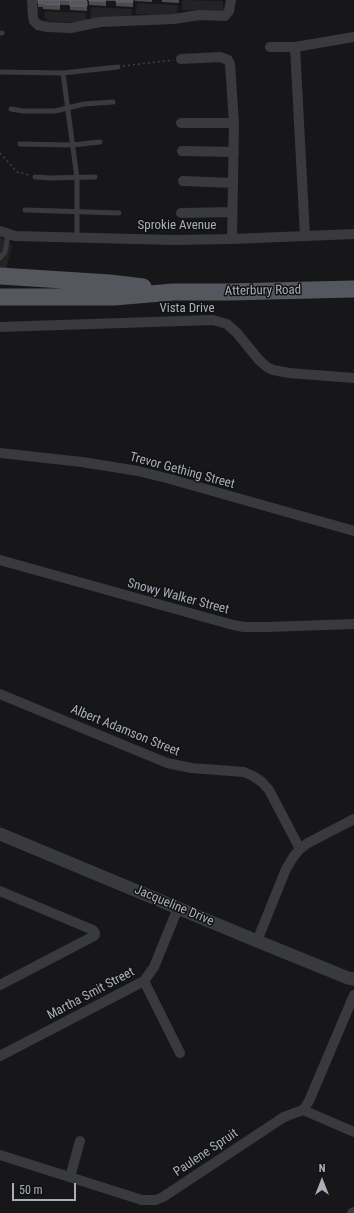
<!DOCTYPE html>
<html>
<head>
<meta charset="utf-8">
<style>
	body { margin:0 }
	#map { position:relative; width:354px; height:1213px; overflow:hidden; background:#171719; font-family:"Roboto Condensed",sans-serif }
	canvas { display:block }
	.north { position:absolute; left:302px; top:1161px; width:40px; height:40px; -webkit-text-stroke:3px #121214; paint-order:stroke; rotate:0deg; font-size:11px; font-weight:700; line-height:16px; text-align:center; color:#a9afb9 }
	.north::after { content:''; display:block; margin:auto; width:14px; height:18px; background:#a9afb9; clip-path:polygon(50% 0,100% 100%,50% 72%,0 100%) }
	.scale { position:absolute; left:12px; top:1183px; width:64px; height:18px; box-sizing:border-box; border:2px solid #a9afb9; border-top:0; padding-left:5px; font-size:12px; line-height:14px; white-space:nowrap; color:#a9afb9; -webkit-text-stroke:3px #121214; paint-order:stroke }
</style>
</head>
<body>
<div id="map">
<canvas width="354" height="1213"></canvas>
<div class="north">N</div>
<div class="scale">50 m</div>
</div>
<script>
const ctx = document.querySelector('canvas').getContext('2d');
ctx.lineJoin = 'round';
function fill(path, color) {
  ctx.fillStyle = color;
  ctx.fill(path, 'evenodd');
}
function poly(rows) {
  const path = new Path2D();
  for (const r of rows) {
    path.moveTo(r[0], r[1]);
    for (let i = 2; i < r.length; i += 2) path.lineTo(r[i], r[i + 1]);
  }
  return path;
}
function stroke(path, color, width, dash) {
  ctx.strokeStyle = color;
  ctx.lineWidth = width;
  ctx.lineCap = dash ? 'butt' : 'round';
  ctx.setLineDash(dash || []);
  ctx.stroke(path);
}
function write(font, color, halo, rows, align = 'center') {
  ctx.font = font + ' "Roboto Condensed",sans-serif';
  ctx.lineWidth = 3;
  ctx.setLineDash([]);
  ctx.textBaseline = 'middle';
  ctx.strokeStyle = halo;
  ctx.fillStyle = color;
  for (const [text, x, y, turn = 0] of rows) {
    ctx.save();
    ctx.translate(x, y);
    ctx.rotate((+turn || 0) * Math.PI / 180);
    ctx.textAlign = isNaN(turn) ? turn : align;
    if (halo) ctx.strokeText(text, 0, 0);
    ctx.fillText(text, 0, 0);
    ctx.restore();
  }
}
fill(poly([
	[182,0,223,1,223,12,182,10],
	[137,3,178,5,177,16,136,14],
	[91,7,132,9,131,19,90,18],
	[45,11,86,13,86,23,47,21,47,18,44,18],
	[0,237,12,245,6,270,0,270]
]), '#232326');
stroke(poly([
	[123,66,173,60],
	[0,153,17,172,29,175]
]), '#3e4145', 1.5, [2, 3]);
stroke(poly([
	[0,33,2,33],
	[0,72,63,73,118,67],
	[63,73,77,178,77,238],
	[11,109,23,111,55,111,84,104,113,102],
	[20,144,72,145,100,142],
	[35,177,50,178,95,177],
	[25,210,119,213],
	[0,258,5,252,8,235]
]), '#383a3e', 5);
stroke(poly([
	[32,0,33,17,34,21,38,25,48,27,71,28,100,22,174,19,199,15,225,16,229,11,231,0],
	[270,47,295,47,354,37],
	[295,47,305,236],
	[181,59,220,57,228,60,230,64,234,123,232,239],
	[181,123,234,123],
	[182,151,234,152],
	[183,181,233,183],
	[181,213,232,212],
	[0,231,15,236,174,240,232,239,354,234],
	[0,327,213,320,227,324,237,333,259,360,267,367,273,370,289,373,354,378],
	[0,453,82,462,138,471,170,479,354,531],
	[0,560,233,625,244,627,267,627,354,624],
	[0,694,167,763,191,768,244,772,253,776,262,782,269,790,300,849],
	[0,891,93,930,95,933,95,935,92,937,0,985],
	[257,941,286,869,294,856,300,849,308,843,354,819],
	[144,981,180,1053],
	[0,1056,144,981,154,967,178,908],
	[303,1110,354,1132],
	[0,1155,142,1200,156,1200,163,1197,284,1117,303,1110,309,1101,354,995],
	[70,1177,80,1141],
	[352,1213,354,1212]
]), '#383a3e', 10);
stroke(poly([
	[0,834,257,941,348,978,354,979]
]), '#383a3e', 13);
stroke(poly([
	[0,276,110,283,143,287],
	[0,297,114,297,173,292,229,292,354,289]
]), '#54575d', 17);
fill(poly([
	[38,0,86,0,86,1,87,1,87,11,70,10,70,5,61,5,60,2,60,10,43,9,43,7,38,7],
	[89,0,106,0,106,6,89,5],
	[107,0,133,0,133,7,116,6,116,1,107,1],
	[135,0,152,0,152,2,135,1],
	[162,0,179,0,179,3,162,2]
]), '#4a4c51');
const building = poly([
	[38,0,59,0,60,5,43,4,43,3,38,3,38,0],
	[61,0,86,0,86,1,87,1,87,6,70,6,70,0,61,0],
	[89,0,106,0,106,1,89,1,89,0],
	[116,0,133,0,133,2,116,2,116,0]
]);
fill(building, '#54575c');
stroke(building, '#62656b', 1);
write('13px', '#a9afb9', '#121214', [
	["Sprokie Avenue",177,226],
	["Atterbury Road",263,291,-1],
	["Vista Drive",187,309],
	["Trevor Gething Street",182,471,15],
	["Snowy Walker Street",178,597,15],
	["Albert Adamson Street",125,731,22],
	["Jacqueline Drive",174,906,23],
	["Martha Smit Street",91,994,-28],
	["Paulene Spruit",206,1153,-34]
]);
</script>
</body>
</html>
